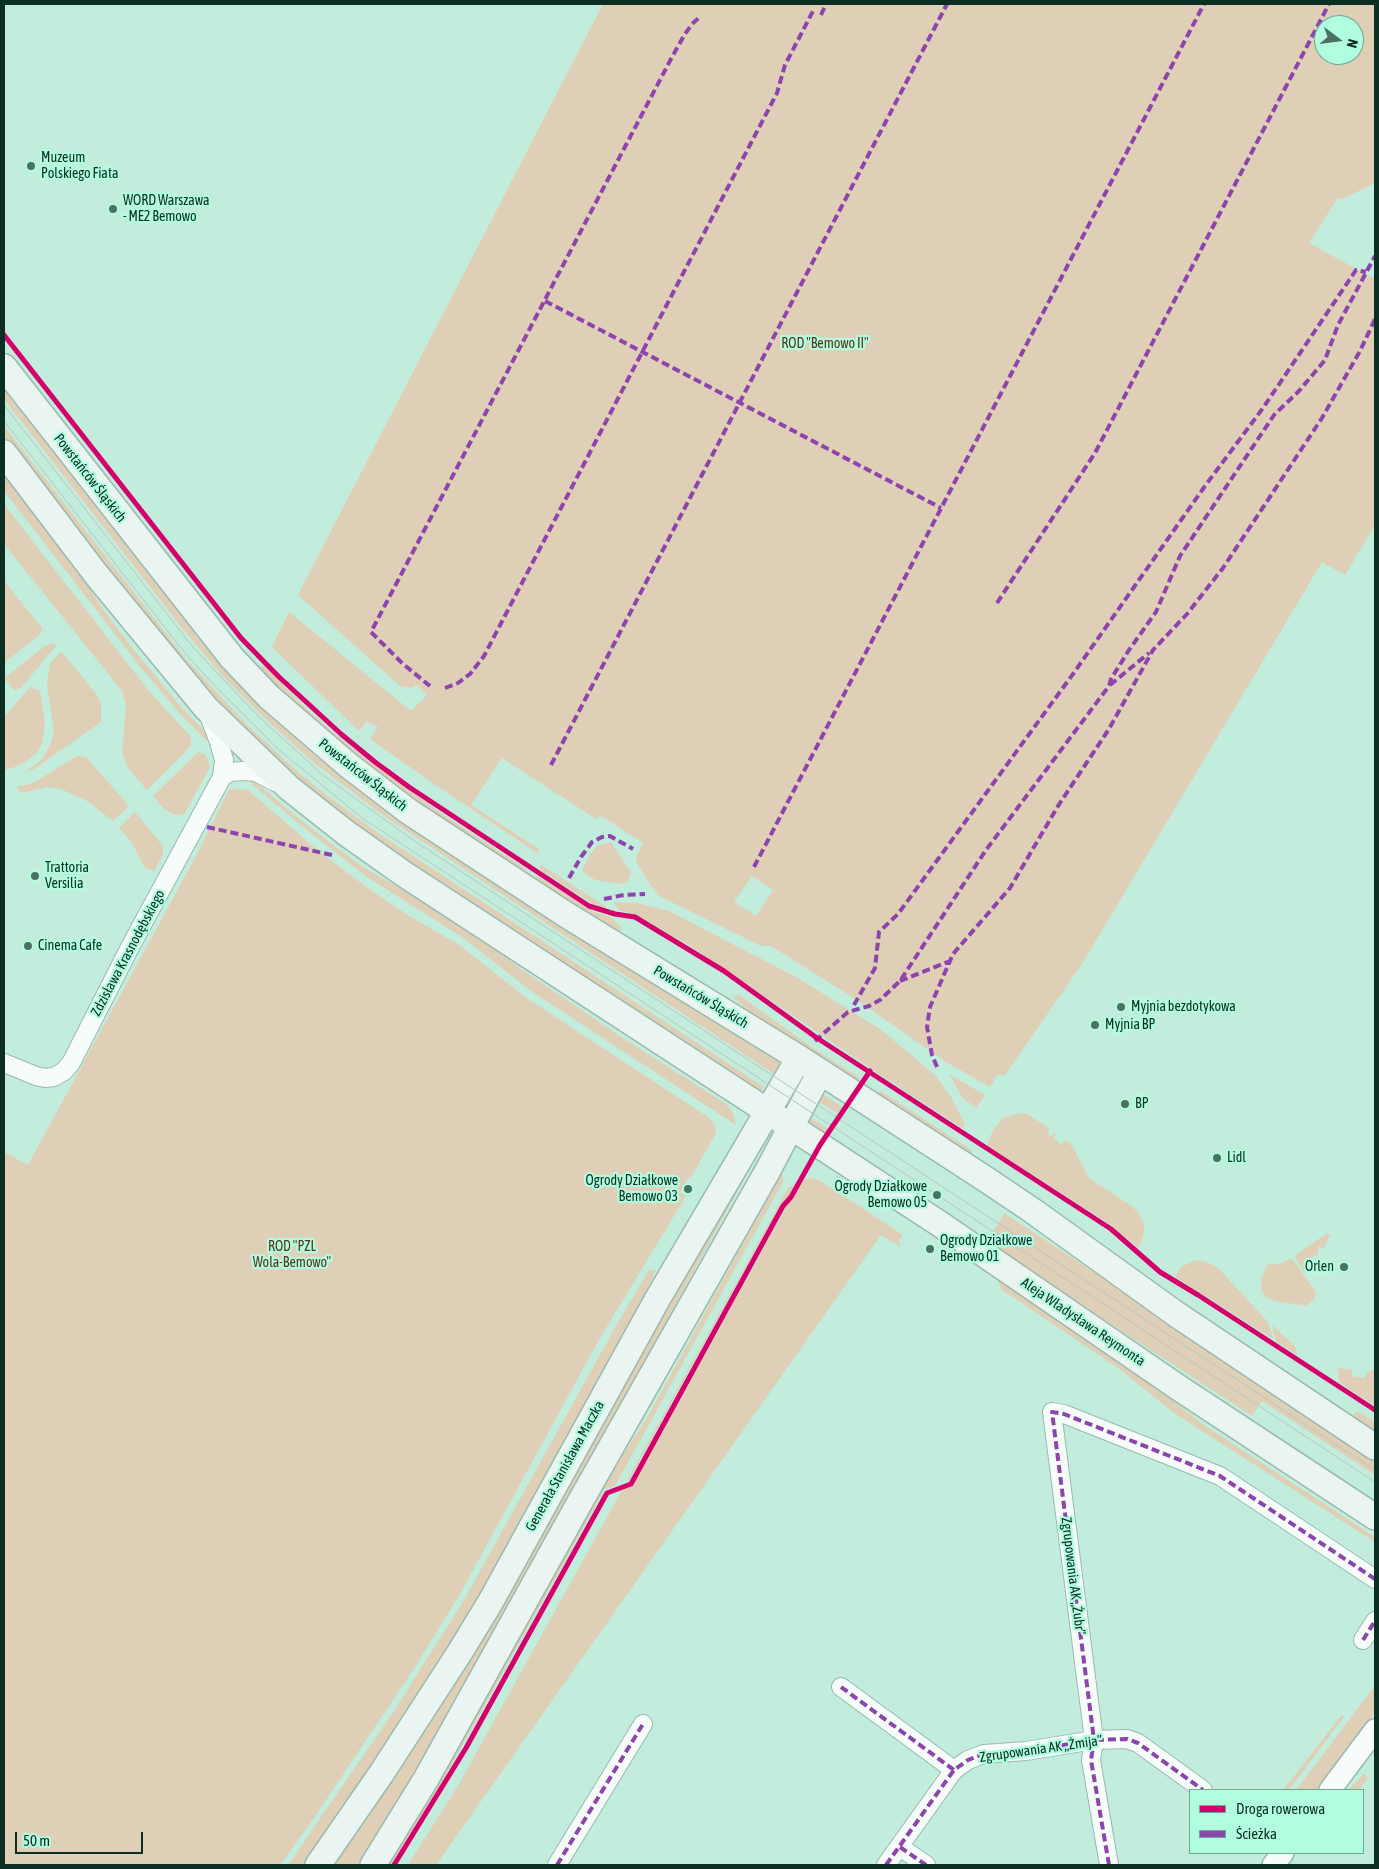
<!DOCTYPE html>
<html>
<head>
<meta charset="utf-8">
<style>
	body { margin:0 }
	#map { position:relative; width:1379px; height:1869px; overflow:hidden; background:#c2ecdc; font-family:"Asap Condensed",sans-serif }
	canvas { display:block }
	.frame { position:absolute; inset:0; border:5px solid #0c2d22; pointer-events:none }
	.legend { position:absolute; left:1189px; top:1789px; width:175px; height:65px; box-sizing:border-box; background:#b0fedf; border:1px solid #6eaa93; margin:0; padding:6px 9px; list-style:none; font-size:15px; color:#0c2d22 }
	.legend li { display:flex; align-items:center; gap:10px; height:25px }
	.legend b { width:25px; border:1px solid #6eaa93 }
	.north { position:absolute; left:1314px; top:15px; width:50px; height:50px; box-sizing:border-box; background:#b0fedf; border:1px solid #6eaa93; border-radius:50%; rotate:105deg; font-size:14px; font-weight:700; line-height:20px; text-align:center; color:#0c2d22 }
	.north::after { content:''; display:block; margin:auto; width:18px; height:22px; background:#4c7063; clip-path:polygon(50% 0,100% 100%,50% 72%,0 100%) }
	.scale { position:absolute; left:15px; top:1832px; width:128px; height:22px; box-sizing:border-box; border:2px solid #0c2d22; border-top:0; padding-left:6px; font-size:15px; line-height:18px; white-space:nowrap; color:#0c2d22; -webkit-text-stroke:4px #b0fedf; paint-order:stroke }
</style>
</head>
<body>
<div id="map">
<canvas width="1379" height="1869"></canvas>
<div class="frame"></div>
<ul class="legend">
<li><b style="height:6px;background:#d6006c"></b>Droga rowerowa</li>
<li><b style="height:6px;background:#8e44ad"></b>Ścieżka</li>
</ul>
<div class="north">N</div>
<div class="scale">50 m</div>
</div>
<script>
const ctx = document.querySelector('canvas').getContext('2d');
ctx.lineJoin = 'round';
function fill(path, color) {
  ctx.fillStyle = color;
  ctx.fill(path, 'evenodd');
}
function poly(rows) {
  const path = new Path2D();
  for (const r of rows) {
    path.moveTo(r[0], r[1]);
    for (let i = 2; i < r.length; i += 2) path.lineTo(r[i], r[i + 1]);
  }
  return path;
}
function stroke(path, color, width, dash) {
  ctx.strokeStyle = color;
  ctx.lineWidth = width;
  ctx.lineCap = dash ? 'butt' : 'round';
  ctx.setLineDash(dash || []);
  ctx.stroke(path);
}
function write(font, color, halo, rows, align = 'center') {
  ctx.font = font + ' "Asap Condensed",sans-serif';
  ctx.lineWidth = 4.5;
  ctx.setLineDash([]);
  ctx.textBaseline = 'middle';
  ctx.strokeStyle = halo;
  ctx.fillStyle = color;
  for (const [text, x, y, turn = 0] of rows) {
    ctx.save();
    ctx.translate(x, y);
    ctx.rotate((+turn || 0) * Math.PI / 180);
    ctx.textAlign = isNaN(turn) ? turn : align;
    if (halo) ctx.strokeText(text, 0, 0);
    ctx.fillText(text, 0, 0);
    ctx.restore();
  }
}
fill(poly([
	[603,4,1375,4,1375,183,1345,198,1337,199,1309,243,1371,277,1375,277,1375,525,1345,575,1322,562,1082,964,1005,1075,997,1075,990,1087,946,1062,857,1000,771,946,761,946,661,897,653,889,636,862,637,855,643,843,600,815,596,819,502,758,471,805,539,849,537,853,424,777,370,739,378,727,367,721,359,731,272,647,289,612,411,711,427,695,417,685,412,688,400,686,298,595],
	[1324,25,1354,25,1354,55,1324,55],
	[752,876,773,890,756,916,734,902],
	[4,383,235,675,771,1052,779,1061,779,1065,774,1074,384,816,313,762,259,713,221,674,182,628,4,399],
	[4,426,186,659,249,727,298,772,321,791,378,833,764,1087,761,1092,759,1092,372,840,247,738,146,623,4,439],
	[4,470,72,562,103,609,130,645,182,708,212,738,219,753,181,715,138,664,4,491],
	[4,504,148,690,191,737,191,746,147,790,128,768,122,752,126,705,122,691,4,544],
	[4,581,42,628,41,633,37,637,4,663],
	[53,643,56,646,20,689,19,688,15,691,4,678,45,646],
	[59,653,63,653,97,695,101,705,101,720,100,723,34,769,25,772,42,759,50,745,54,732,47,684,50,664],
	[263,665,311,713,352,748,441,813,526,869,521,871,370,773,256,670],
	[30,687,40,691,45,723,42,744,37,752,27,761,15,767,4,770,4,717],
	[198,752,206,755,210,767,184,815,172,814,163,808,153,796],
	[77,756,86,757,129,806,113,821,87,801,61,789,47,787,22,793,16,787,33,783],
	[244,777,253,780,303,822,360,865,472,930,521,969,620,1036,726,1104,733,1112,736,1125,531,991,462,937,367,877,299,824],
	[229,789,248,790,316,849,369,889,409,916,458,944,528,999,708,1117,714,1124,716,1133,690,1179,688,1178,680,1192,686,1196,600,1338,461,1592,417,1664,314,1818,280,1865,4,1865,4,1152,28,1165,197,854],
	[135,812,163,846,163,855,154,871,144,867,132,843,119,828],
	[611,842,631,872,629,880,624,884,595,880,582,871,590,854,598,845],
	[541,865,605,906,607,909,593,904,539,869],
	[536,875,594,912,611,917,620,926,622,931,594,921,537,882],
	[613,902,637,903,669,911,796,977,880,1029,935,1075,951,1097,965,1124,962,1128,858,1060,695,949,639,916,619,910],
	[739,995,810,1046,860,1078,856,1085,765,1025,733,997],
	[949,1074,985,1095,976,1108,962,1097],
	[881,1091,971,1150,972,1157,874,1096,876,1092],
	[821,1093,842,1107,837,1113,813,1098],
	[1026,1113,1050,1129,1047,1132,1051,1136,1054,1133,1056,1135,1054,1139,1062,1145,1065,1140,1073,1147,1089,1178,1130,1205,1138,1212,1144,1224,1144,1232,1141,1243,1138,1248,1111,1225,987,1145,993,1130,1003,1118,1016,1114],
	[804,1114,828,1129,823,1136,804,1123],
	[753,1156,756,1158,431,1749,359,1865,330,1865,623,1384],
	[781,1174,784,1180,615,1486,605,1489,445,1777,391,1865,384,1865,607,1479,647,1418],
	[809,1178,819,1180,833,1189,903,1235,899,1241,901,1247,881,1235,436,1865,408,1865,459,1784,622,1490,633,1486,786,1207,805,1179],
	[796,1182,789,1195,780,1205,628,1482,625,1484,788,1188],
	[1004,1213,1375,1458,1375,1475,1262,1401,1252,1416,987,1243],
	[1327,1233,1330,1235,1324,1248,1319,1247,1317,1256,1313,1255,1311,1269,1304,1273,1295,1256],
	[1290,1259,1293,1260,1316,1292,1314,1299,1307,1306,1275,1301,1266,1297,1262,1292,1261,1280,1267,1265,1282,1263],
	[1196,1260,1209,1263,1218,1268,1268,1322,1273,1339,1175,1277,1181,1267],
	[649,1270,655,1271,641,1306,468,1618,356,1791,303,1865,288,1865,394,1711,464,1600,617,1324],
	[997,1277,1151,1384,1204,1425,1375,1537,1375,1542,1174,1413,1118,1368,1001,1289],
	[1272,1325,1295,1346,1297,1355,1276,1341],
	[1338,1368,1352,1370,1352,1376,1365,1378,1366,1373,1375,1369,1375,1406,1339,1382],
	[1357,1411,1375,1422,1375,1433,1353,1414],
	[1375,1686,1375,1711,1368,1724,1318,1790,1296,1790],
	[1342,1715,1344,1717,1289,1790,1283,1790],
	[1364,1774,1368,1778,1359,1790,1348,1790]
]), '#e0cfb7');
const minor = poly([
	[222,777,230,772,242,771,256,772,275,782],
	[4,1063,36,1076,45,1078,54,1077,64,1071,71,1063,130,947,222,777,224,760,219,742,208,713],
	[1363,1640,1375,1621],
	[841,1687,954,1770],
	[900,1847,926,1865],
	[557,1865,643,1724],
	[886,1865,954,1770,968,1760,984,1754,1026,1751,1094,1740,1127,1739,1138,1743,1203,1790],
	[1109,1865,1091,1760,1094,1740,1052,1412,1064,1414,1220,1476,1375,1579]
]);
const tertiary = poly([
	[1330,1790,1375,1730],
	[1273,1865,1283,1853]
]);
const secondary = poly([
	[4,367,232,658,269,697,348,765,408,811,565,914,799,1058,987,1180,1033,1211,1176,1314,1375,1447],
	[4,453,95,573,206,708,289,788,346,833,404,874,943,1226,1179,1388,1375,1517],
	[318,1865,381,1774,460,1652,491,1601,658,1298,799,1058],
	[373,1865,426,1779,580,1502,767,1172,820,1072]
]);
stroke(minor, '#99baae', 20);
stroke(tertiary, '#99baae', 24);
stroke(secondary, '#99baae', 28);
stroke(minor, '#f6fcfa', 18);
stroke(tertiary, '#f6fcfa', 21);
stroke(secondary, '#eaf4f0', 25);
stroke(poly([
	[4,405,192,646,256,714,324,776,416,842,1375,1470],
	[4,421,184,652,213,684,278,749,362,818,1375,1482]
]), '#bac6c1', 1);
stroke(poly([
	[821,15,826,4],
	[545,301,941,508],
	[997,603,1095,453,1329,4],
	[1110,685,1149,653],
	[430,686,403,664,371,632,672,57,685,34,692,24,700,17],
	[445,688,458,683,470,674,484,656,777,93,785,65,813,11],
	[551,765,947,4],
	[207,827,332,855],
	[754,867,1204,4],
	[569,878,581,857,592,842,602,837,610,836,633,849],
	[604,899,624,895,645,894],
	[900,981,950,961],
	[854,1005,875,968,879,932,898,914,1073,674,1205,486,1263,408,1356,270,1366,272],
	[815,1041,848,1012,869,1006,880,1000,900,981,986,850,1109,686,1111,679,1129,650,1156,612,1180,556,1274,415,1299,391,1325,360,1338,325,1375,256],
	[937,1067,932,1055,927,1027,930,1007,953,954,1010,888,1058,806,1109,729,1153,650,1187,614,1223,568,1322,418,1360,351,1375,319],
	[1363,1640,1375,1621],
	[841,1687,954,1770],
	[900,1847,926,1865],
	[557,1865,643,1724],
	[886,1865,954,1770,968,1760,984,1754,1026,1751,1094,1740,1127,1739,1138,1743,1203,1790],
	[1109,1865,1091,1760,1094,1740,1052,1412,1064,1414,1220,1476,1375,1579]
]), '#8e44ad', 4, [8, 4]);
stroke(poly([
	[4,335,241,638,278,676,341,734,375,762,409,787,589,906,615,914,635,917,724,971,817,1038,1111,1229,1160,1272,1198,1295,1375,1410],
	[394,1865,466,1748,607,1493,631,1484,783,1206,791,1197,820,1145,870,1071]
]), '#d6006c', 5);
for (const [x, y, r, color] of [
	[31,166,5,"#4c7063"],
	[113,209,5,"#4c7063"],
	[35,876,5,"#4c7063"],
	[28,946,5,"#4c7063"],
	[1121,1007,5,"#4c7063"],
	[1095,1025,5,"#4c7063"],
	[1125,1104,5,"#4c7063"],
	[1217,1158,5,"#4c7063"],
	[688,1189,5,"#4c7063"],
	[937,1195,5,"#4c7063"],
	[930,1249,5,"#4c7063"],
	[1344,1267,5,"#4c7063"]
]) {
  const dot = new Path2D();
  dot.arc(x, y, r, 0, 2 * Math.PI);
  ctx.fillStyle = color;
  ctx.fill(dot);
  stroke(dot, '#b0fedf', 2);
}
write('14px', '#0c2d22', '#b0fedf', [
	["Muzeum",41,158],
	["Polskiego Fiata",41,174],
	["WORD Warszawa",123,201],
	["- ME2 Bemowo",123,217],
	["Trattoria",45,868],
	["Versilia",45,884],
	["Cinema Cafe",38,946],
	["Myjnia bezdotykowa",1131,1007],
	["Myjnia BP",1105,1025],
	["BP",1135,1104],
	["Lidl",1227,1158],
	["Ogrody Działkowe",678,1181,"right"],
	["Bemowo 03",678,1197,"right"],
	["Ogrody Działkowe",927,1187,"right"],
	["Bemowo 05",927,1203,"right"],
	["Ogrody Działkowe",940,1241],
	["Bemowo 01",940,1257],
	["Orlen",1334,1267,"right"]
], 'left');
write('14px', '#5d311a', '#b0fedf', [
	["ROD \"Bemowo II\"",825,344],
	["ROD \"PZL",292,1247],
	["Wola-Bemowo\"",292,1263]
]);
write('14px', '#0c2d22', '#b0fedf', [
	["Powstańców Śląskich",90,478,52],
	["Powstańców Śląskich",363,775,38],
	["Zdzisława Krasnodębskiego",128,953,-62],
	["Powstańców Śląskich",701,997,31],
	["Aleja Władysława Reymonta",1083,1322,34],
	["Generała Stanisława Maczka",565,1466,-61],
	["Zgrupowania AK „Żubr”",1073,1576,83],
	["Zgrupowania AK „Żmija”",1041,1749,-8]
]);
</script>
</body>
</html>
